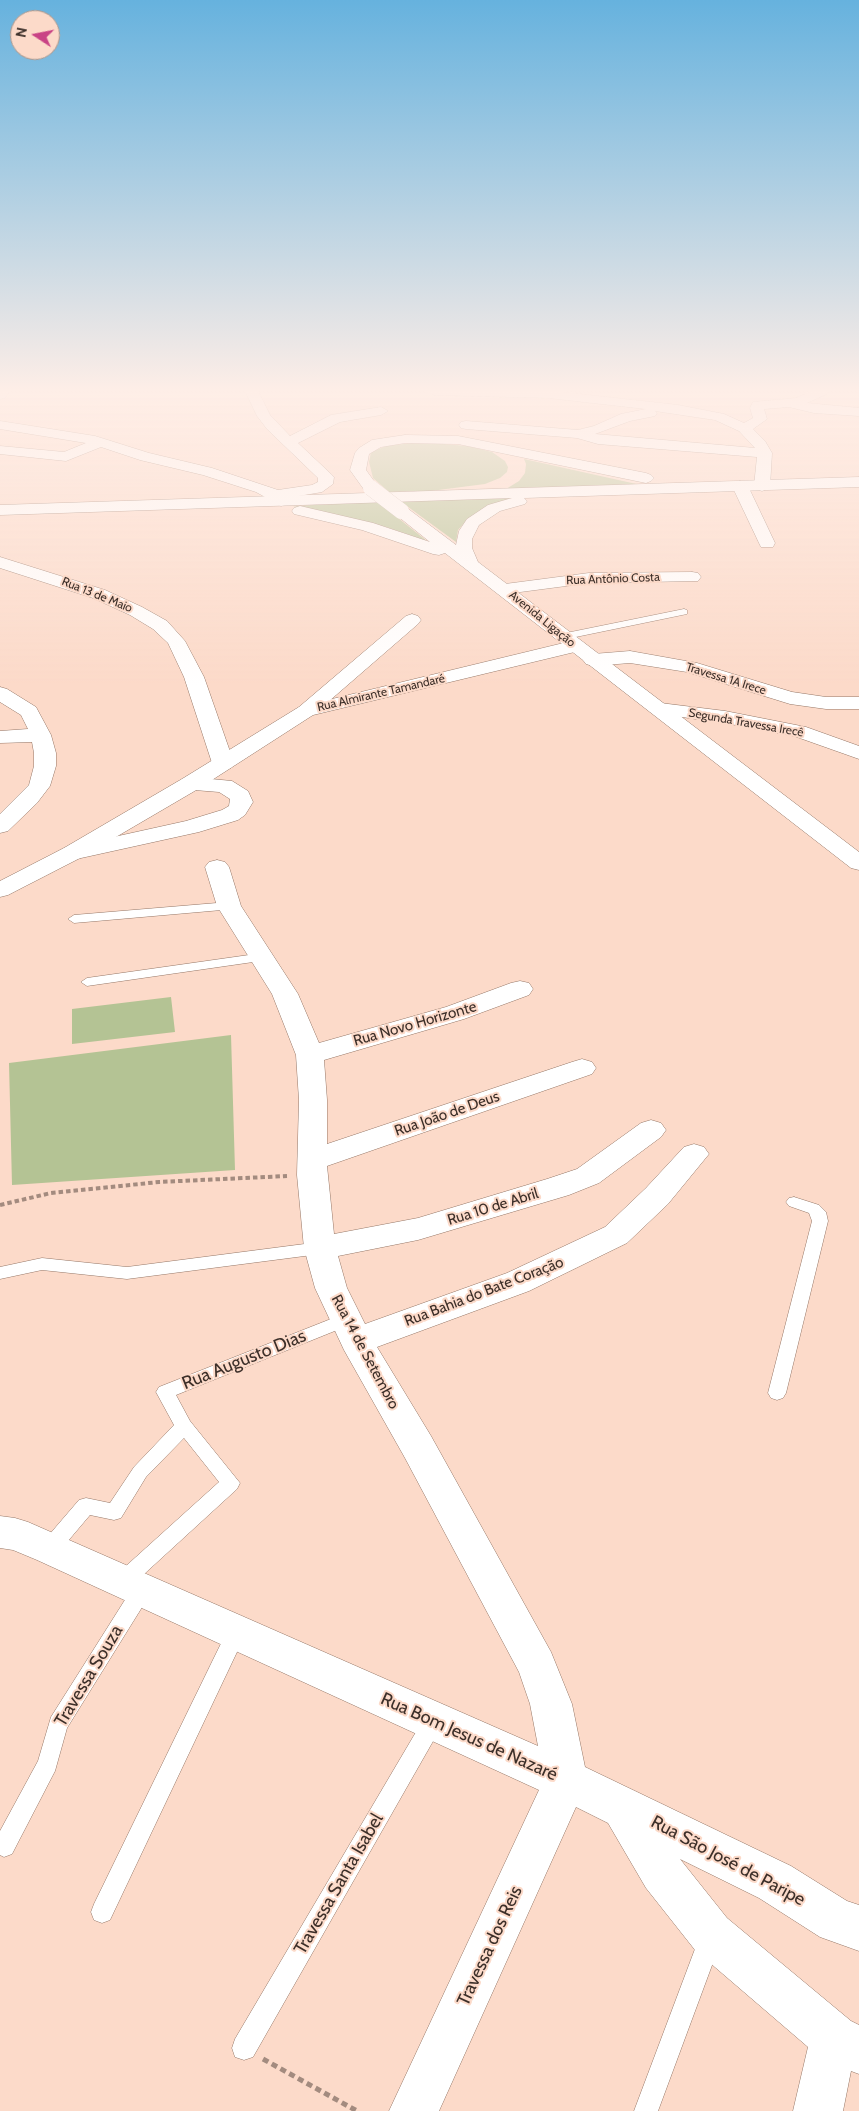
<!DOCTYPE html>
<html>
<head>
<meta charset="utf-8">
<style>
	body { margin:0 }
	#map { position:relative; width:859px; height:2111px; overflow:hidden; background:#fcdac9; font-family:Cabin,sans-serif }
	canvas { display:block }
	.north { position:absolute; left:10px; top:10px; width:50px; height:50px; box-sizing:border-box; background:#fcdac9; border:1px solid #af9689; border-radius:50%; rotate:281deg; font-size:14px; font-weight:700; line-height:20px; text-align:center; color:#3c2f29 }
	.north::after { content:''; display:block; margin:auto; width:18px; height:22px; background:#c94385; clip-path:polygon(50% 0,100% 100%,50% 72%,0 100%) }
</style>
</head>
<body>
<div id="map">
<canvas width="859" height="2111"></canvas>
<div class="north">N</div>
</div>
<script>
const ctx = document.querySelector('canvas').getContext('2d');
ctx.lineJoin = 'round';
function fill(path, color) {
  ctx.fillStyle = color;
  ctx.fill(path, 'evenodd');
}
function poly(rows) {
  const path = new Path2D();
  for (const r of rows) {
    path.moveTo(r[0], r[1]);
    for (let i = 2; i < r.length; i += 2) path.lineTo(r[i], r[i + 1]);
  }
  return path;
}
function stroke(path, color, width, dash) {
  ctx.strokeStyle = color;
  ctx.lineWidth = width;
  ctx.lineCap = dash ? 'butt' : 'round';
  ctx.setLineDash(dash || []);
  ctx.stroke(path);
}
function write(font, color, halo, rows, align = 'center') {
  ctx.font = font + ' Cabin,sans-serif';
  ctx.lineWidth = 4;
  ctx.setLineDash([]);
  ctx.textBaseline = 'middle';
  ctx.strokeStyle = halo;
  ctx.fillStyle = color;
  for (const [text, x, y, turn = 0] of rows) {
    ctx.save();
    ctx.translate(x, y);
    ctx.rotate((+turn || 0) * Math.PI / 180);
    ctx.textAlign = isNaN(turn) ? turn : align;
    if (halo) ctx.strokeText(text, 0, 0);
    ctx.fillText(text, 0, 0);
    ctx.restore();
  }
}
fill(poly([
	[420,442,468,446,492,452,505,461,508,467,507,472,500,478,485,484,431,491,389,492,373,478,369,462,371,452,386,446],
	[524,459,641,485,506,489,519,481,525,473,526,464],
	[528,497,515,499,467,520,458,530,456,542,400,501],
	[378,502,427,541,386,527,293,506],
	[171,997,175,1032,72,1044,72,1009],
	[231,1035,235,1170,12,1185,9,1063]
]), '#b4c394');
const service = poly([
	[684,609,687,610,687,614,566,639,561,636,566,633,684,609],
	[229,902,235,906,233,909,74,923,68,919,74,915,229,902],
	[263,953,269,957,267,960,87,986,81,982,87,978,263,953],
	[794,1197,819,1205,826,1212,828,1221,786,1393,783,1398,777,1400,771,1398,768,1393,812,1221,809,1213,789,1206,786,1202,789,1198,794,1197],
	[320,1242,326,1244,328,1248,326,1252,320,1254,127,1279,42,1270,0,1279,0,1267,42,1258,127,1267,320,1242],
	[346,1313,352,1314,354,1319,352,1324,176,1395,190,1421,240,1483,237,1489,130,1587,123,1590,116,1587,113,1581,116,1575,219,1482,184,1438,146,1477,121,1518,114,1520,90,1515,57,1554,50,1556,43,1554,41,1548,43,1542,79,1500,86,1498,110,1503,134,1467,174,1425,156,1392,159,1387,346,1313],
	[142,1581,149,1584,152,1590,149,1596,67,1728,55,1771,12,1854,4,1857,0,1855,0,1831,38,1761,51,1717,135,1584,142,1581],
	[236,1624,243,1627,246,1633,110,1920,102,1923,94,1920,91,1912,94,1904,229,1627,236,1624],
	[433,1712,440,1715,443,1722,440,1729,253,2057,244,2060,235,2057,232,2048,235,2039,426,1715,433,1712],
	[709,1929,717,1933,721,1941,658,2111,634,2111,701,1933,709,1929]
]);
const minor = poly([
	[0,391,10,391,5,398,0,399,0,391],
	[245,391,258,391,270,415,290,436,331,415,381,407,388,411,381,415,340,422,298,443,331,474,334,477,333,484,322,492,287,498,289,501,287,504,281,506,256,492,203,475,140,460,101,447,66,461,0,454,0,446,64,452,86,443,0,429,0,421,95,436,149,453,212,468,278,490,312,485,318,482,318,478,267,429,257,416,245,391],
	[427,391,553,391,678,405,724,414,744,423,753,418,750,408,753,402,796,398,812,391,828,391,827,394,807,403,859,408,859,416,814,413,789,407,764,409,767,419,753,429,765,441,772,453,770,486,767,489,762,491,757,489,754,486,757,457,598,444,577,438,466,429,461,428,459,425,461,422,466,421,578,430,594,426,621,414,646,409,548,398,434,395,427,391],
	[655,411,715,420,739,431,755,448,595,434,630,421,655,416,657,413,655,411],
	[740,481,745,483,748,486,775,543,773,547,761,547,759,543,732,486,735,483,740,481],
	[0,557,105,590,142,607,167,621,185,641,204,677,234,763,231,768,223,769,215,768,212,763,184,677,168,643,153,629,130,615,93,598,0,568,0,557],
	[692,572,698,573,701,577,698,581,589,583,505,594,499,593,496,589,499,585,505,584,589,573,692,572],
	[412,614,418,616,421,620,418,624,313,715,306,717,299,715,296,711,299,707,406,616,412,614],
	[630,651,697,663,792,692,826,697,859,697,859,709,826,709,790,704,687,672,630,663,593,666,586,664,583,660,586,656,593,654,630,651],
	[0,687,7,689,36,707,51,735,56,753,56,766,50,786,37,803,8,831,0,833,0,814,29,785,34,766,34,753,32,742,0,743,0,731,28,729,21,715,0,702,0,687],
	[660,703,725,711,806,727,859,746,859,759,794,736,725,723,653,713,650,709,653,705,660,703],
	[190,777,232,781,248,791,253,802,245,815,238,820,199,832,72,860,64,858,60,853,64,848,186,821,222,810,229,806,230,799,219,792,182,789,179,784,182,779,190,777],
	[217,860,225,862,229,867,241,906,298,994,319,1043,446,1007,511,983,520,981,529,983,533,989,529,995,464,1019,324,1060,327,1100,327,1144,572,1062,582,1059,592,1062,596,1068,592,1074,327,1166,334,1234,418,1218,547,1179,577,1169,641,1123,651,1120,661,1123,666,1130,661,1137,599,1183,569,1195,418,1240,338,1256,347,1288,365,1324,507,1273,605,1227,646,1188,684,1147,694,1144,704,1147,709,1154,668,1204,627,1243,529,1291,377,1347,431,1436,551,1652,572,1704,585,1767,791,1866,847,1901,859,1905,859,1951,820,1937,759,1898,680,1859,727,1918,851,2021,859,2025,859,2074,851,2071,843,2111,793,2111,808,2047,695,1950,646,1888,608,1823,576,1807,439,2111,389,2111,539,1790,37,1560,13,1550,0,1548,0,1516,15,1518,28,1522,538,1746,530,1704,519,1672,405,1458,344,1350,315,1288,304,1248,297,1175,299,1100,296,1055,272,994,217,906,205,867,209,862,217,860]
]);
const secondary = poly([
	[576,640,583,642,585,646,583,650,313,715,198,789,80,858,8,895,0,897,0,881,64,848,182,779,299,707,576,640]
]);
const primary = poly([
	[405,435,458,436,646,473,651,475,654,478,651,481,646,483,458,444,405,443,381,447,369,454,366,470,379,488,377,491,371,493,365,491,350,470,355,453,359,448,372,440,405,435],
	[859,477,859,487,524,498,527,501,525,504,500,511,479,525,472,539,472,548,478,562,859,852,859,870,851,868,445,553,439,555,433,554,362,530,294,514,292,511,294,508,300,506,373,523,430,542,395,514,393,511,395,508,401,506,407,508,456,545,459,531,467,519,488,505,512,498,0,515,0,505,859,477]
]);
stroke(service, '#957767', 1);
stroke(minor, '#957767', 1);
stroke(secondary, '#957767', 1);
stroke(primary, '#957767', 1);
stroke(poly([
	[0,1205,51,1193,159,1182,287,1176]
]), '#a38b7f', 4, [4.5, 3]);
stroke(poly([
	[263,2059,357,2111]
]), '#a38b7f', 5, [6, 4]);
fill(service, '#fff');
fill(minor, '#fff');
fill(secondary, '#fff');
fill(primary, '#fff');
const primaryBridge = poly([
	[371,488,401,511]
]);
stroke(primaryBridge, '#957767', 16, []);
stroke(primaryBridge, '#fff', 16);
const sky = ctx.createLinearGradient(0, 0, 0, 686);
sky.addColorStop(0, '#66b2de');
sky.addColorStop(0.57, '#feeee7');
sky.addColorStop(1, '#feeee700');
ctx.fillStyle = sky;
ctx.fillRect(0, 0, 859, 686);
write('12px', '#3c2f29', '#fcdac9', [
	["Rua Antônio Costa",613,579,-2],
	["Rua 13 de Maio",97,595,22],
	["Avenida Ligação",542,619,39],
	["Travessa 1A Irece",726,679,17],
	["Rua Almirante Tamandaré",381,693,-13],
	["Segunda Travessa Irecê",746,723,10]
]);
write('15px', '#3c2f29', '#fcdac9', [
	["Rua Novo Horizonte",415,1024,-16],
	["Rua João de Deus",447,1114,-19],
	["Rua 10 de Abril",493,1207,-17],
	["Rua Bahia do Bate Coração",484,1292,-21],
	["Rua 14 de Setembro",365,1352,62]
]);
write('18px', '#3c2f29', '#fcdac9', [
	["Rua Augusto Dias",244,1360,-22],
	["Travessa Souza",89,1676,-59],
	["Rua Bom Jesus de Nazaré",469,1737,24],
	["Rua São José de Paripe",728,1861,28],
	["Travessa Santa Isabel",339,1884,-60],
	["Travessa dos Reis",490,1946,-65]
]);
</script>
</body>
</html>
